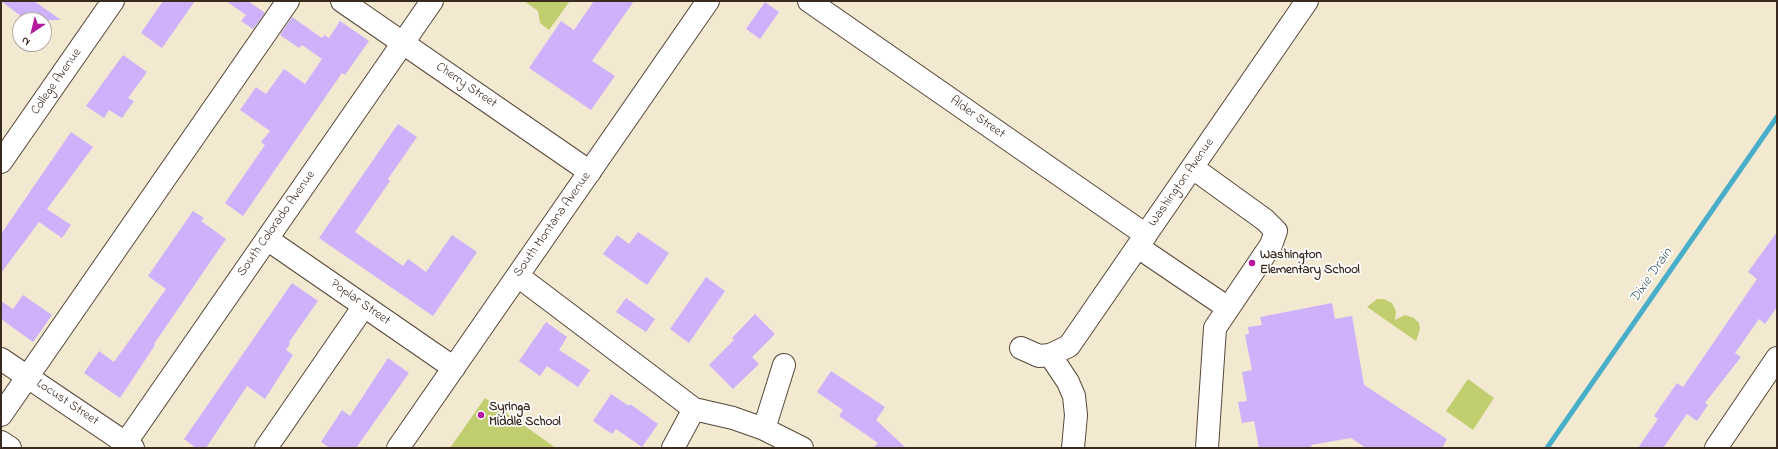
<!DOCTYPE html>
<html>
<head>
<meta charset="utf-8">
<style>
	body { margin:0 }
	#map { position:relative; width:1778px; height:449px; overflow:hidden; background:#f3e9d1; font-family:"Indie Flower",sans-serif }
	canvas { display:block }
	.frame { position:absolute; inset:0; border:2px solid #3b2a1e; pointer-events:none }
	.north { position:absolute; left:12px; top:12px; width:40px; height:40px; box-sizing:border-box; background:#fff; border:1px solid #b1aaa5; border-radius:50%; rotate:215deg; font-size:11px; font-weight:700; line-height:16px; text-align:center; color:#3b2a1e }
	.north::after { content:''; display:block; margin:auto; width:14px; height:18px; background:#b5179e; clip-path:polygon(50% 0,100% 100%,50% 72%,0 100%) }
</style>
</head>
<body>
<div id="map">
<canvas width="1778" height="449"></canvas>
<div class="frame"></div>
<div class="north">N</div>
</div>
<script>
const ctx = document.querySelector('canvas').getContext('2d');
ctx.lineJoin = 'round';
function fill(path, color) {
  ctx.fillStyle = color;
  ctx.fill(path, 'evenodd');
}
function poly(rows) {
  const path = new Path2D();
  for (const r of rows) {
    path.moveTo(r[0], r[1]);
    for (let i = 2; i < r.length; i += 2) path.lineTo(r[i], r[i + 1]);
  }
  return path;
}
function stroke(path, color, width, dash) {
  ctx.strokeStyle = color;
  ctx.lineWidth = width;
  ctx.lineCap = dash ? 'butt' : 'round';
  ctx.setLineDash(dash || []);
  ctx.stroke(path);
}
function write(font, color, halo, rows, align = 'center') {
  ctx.font = font + ' "Indie Flower",sans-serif';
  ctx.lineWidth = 3.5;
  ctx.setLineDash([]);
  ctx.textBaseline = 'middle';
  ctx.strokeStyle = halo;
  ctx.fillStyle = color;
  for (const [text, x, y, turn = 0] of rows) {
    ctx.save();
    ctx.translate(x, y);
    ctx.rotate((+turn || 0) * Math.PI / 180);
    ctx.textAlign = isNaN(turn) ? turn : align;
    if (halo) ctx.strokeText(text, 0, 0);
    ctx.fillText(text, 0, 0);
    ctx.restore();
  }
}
fill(poly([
	[524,1,570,1,549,30,540,23,538,11],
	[1377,299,1384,299,1392,303,1396,311,1395,320,1405,315,1414,318,1419,323,1420,329,1416,341,1367,307],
	[1468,379,1494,398,1473,430,1446,411],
	[485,398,556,448,450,448]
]), '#c0ce70');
stroke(poly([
	[1547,448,1777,117]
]), '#49afc9', 5);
fill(poly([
	[1,1,34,1,61,20,26,20],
	[163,1,195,1,162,48,141,33],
	[226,1,248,1,265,13,253,29,241,21,246,15],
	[594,1,634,1,592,61,615,76,591,110,529,68,561,21,574,30],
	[765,2,779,12,760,39,746,29],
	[292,17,322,38,324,35,329,38,340,21,369,41,345,75,342,73,243,216,225,203,265,145,261,142,270,131,240,110,256,87,266,94,284,69,305,84,322,59,302,45,299,48,280,35],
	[123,55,147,72,128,98,134,101,122,118,109,110,104,118,86,106],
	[398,124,417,137,388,179,390,181,355,232,403,266,408,259,426,272,452,235,477,252,433,316,319,238],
	[71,132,93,147,47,209,71,225,62,238,39,222,1,273,1,234],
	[193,211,204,218,201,221,226,239,154,344,155,345,120,398,84,373,99,351,114,362,166,289,148,276],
	[638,232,669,253,647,285,603,254,617,235,629,244],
	[1777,232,1777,307,1765,324,1759,319,1735,353,1741,357,1705,403,1708,405,1697,421,1687,414,1663,448,1638,448,1658,419,1654,416,1677,383,1683,387,1757,279,1748,272],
	[706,277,725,291,689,343,670,329],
	[292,283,318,301,289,342,290,344,286,350,293,355,265,399,247,386,206,448,196,448,184,439],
	[23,295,52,315,33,342,1,319,1,301,13,309],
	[626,298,655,319,646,332,616,312],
	[1332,303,1335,319,1352,316,1364,385,1447,439,1442,448,1366,448,1351,438,1311,445,1312,448,1259,448,1254,421,1242,423,1238,402,1247,401,1242,372,1252,370,1245,335,1249,334,1248,327,1262,325,1260,317],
	[755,314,775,334,752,357,759,364,733,389,709,365,734,340,732,338],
	[546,322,567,337,559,350,590,370,578,387,547,366,540,376,519,361],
	[388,358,409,373,356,448,330,448,321,442,342,410,350,416],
	[831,371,885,407,876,420,906,448,873,448,878,443,839,416,843,410,817,392],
	[611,394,629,406,630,404,658,424,642,447,616,429,612,434,593,421]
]), '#cdb1fa');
const minor = poly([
	[342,1,590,172],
	[809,1,1146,235],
	[1,162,113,1],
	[1193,168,1265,220,1276,231,1271,245,1215,328,1207,448],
	[267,239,454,368],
	[1138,247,1228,308],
	[518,276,694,409,733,418,764,429,802,448],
	[1021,348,1039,356,1050,355,1069,346,1307,1],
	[1050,355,1068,382,1074,396,1076,415,1073,448],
	[1,359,133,448],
	[1,415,288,1],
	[764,429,784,365],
	[1,442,10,448],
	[122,448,432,1],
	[266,448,364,306],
	[398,448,708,1],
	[673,448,694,409],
	[1716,448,1777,358]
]);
stroke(minor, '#574739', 24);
stroke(minor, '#fff', 22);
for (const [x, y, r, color] of [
	[1252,263,4,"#b5179e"],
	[481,415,4,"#b5179e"]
]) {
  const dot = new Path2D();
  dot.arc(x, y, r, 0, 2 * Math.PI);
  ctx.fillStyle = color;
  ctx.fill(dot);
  stroke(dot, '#fff', 1.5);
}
write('13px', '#3b2a1e', '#fff', [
	["College Avenue",57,82,-55],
	["Cherry Street",466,86,34],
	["Alder Street",977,118,35],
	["Washington Avenue",1182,183,-55],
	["South Colorado Avenue",277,224,-55],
	["South Montana Avenue",553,225,-55],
	["Poplar Street",360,303,35],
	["Locust Street",67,403,34]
]);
write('bold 13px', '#3b2a1e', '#fff', [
	["Washington",1260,256],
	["Elementary School",1260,271],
	["Syringa",489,408],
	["Middle School",489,423]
], 'left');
write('italic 14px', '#415f62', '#fff', [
	["Dixie Drain",1652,276,-55]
]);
</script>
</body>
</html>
